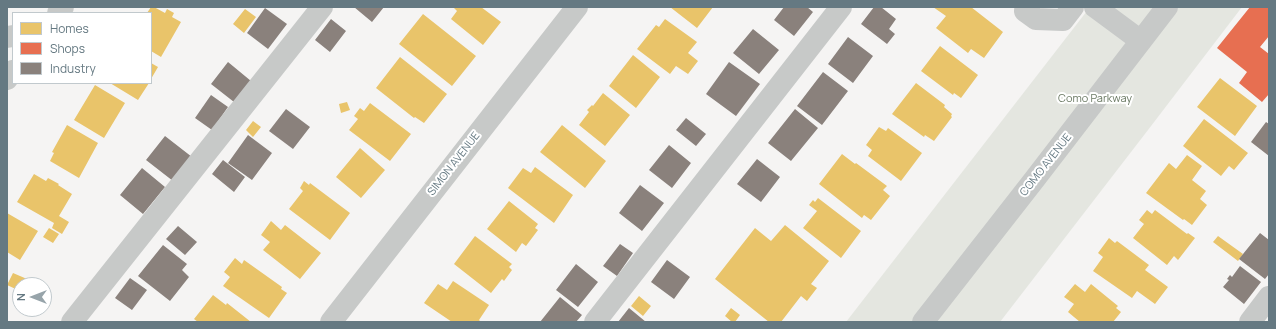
<!DOCTYPE html>
<html>
<head>
<meta charset="utf-8">
<style>
	body { margin:0 }
	#map { position:relative; width:1276px; height:329px; overflow:hidden; background:#f5f4f3; font-family:Manrope,sans-serif }
	canvas { display:block }
	.frame { position:absolute; inset:0; border:8px solid #657982; pointer-events:none }
	.legend { position:absolute; left:12px; top:12px; width:140px; height:72px; box-sizing:border-box; background:#fff; border:1px solid #c1c9cd; margin:0; padding:5px 7px; list-style:none; font-size:12px; color:#657982 }
	.legend li { display:flex; align-items:center; gap:8px; height:20px }
	.legend b { width:20px; border:1px solid #c1c9cd }
	.north { position:absolute; left:12px; top:277px; width:40px; height:40px; box-sizing:border-box; background:#fff; border:1px solid #c1c9cd; border-radius:50%; rotate:270deg; font-size:11px; font-weight:700; line-height:16px; text-align:center; color:#657982 }
	.north::after { content:''; display:block; margin:auto; width:14px; height:18px; background:#97a4aa; clip-path:polygon(50% 0,100% 100%,50% 72%,0 100%) }
</style>
</head>
<body>
<div id="map">
<canvas width="1276" height="329"></canvas>
<div class="frame"></div>
<ul class="legend">
<li><b style="height:11px;background:#e9c46a"></b>Homes</li>
<li><b style="height:11px;background:#e76f51"></b>Shops</li>
<li><b style="height:11px;background:#8a817c"></b>Industry</li>
</ul>
<div class="north">N</div>
</div>
<script>
const ctx = document.querySelector('canvas').getContext('2d');
ctx.lineJoin = 'round';
function fill(path, color) {
  ctx.fillStyle = color;
  ctx.fill(path, 'evenodd');
}
function poly(rows) {
  const path = new Path2D();
  for (const r of rows) {
    path.moveTo(r[0], r[1]);
    for (let i = 2; i < r.length; i += 2) path.lineTo(r[i], r[i + 1]);
  }
  return path;
}
function stroke(path, color, width, dash) {
  ctx.strokeStyle = color;
  ctx.lineWidth = width;
  ctx.lineCap = dash ? 'butt' : 'round';
  ctx.setLineDash(dash || []);
  ctx.stroke(path);
}
function write(font, color, halo, rows, align = 'center') {
  ctx.font = font + ' Manrope,sans-serif';
  ctx.lineWidth = 4;
  ctx.setLineDash([]);
  ctx.textBaseline = 'middle';
  ctx.strokeStyle = halo;
  ctx.fillStyle = color;
  for (const [text, x, y, turn = 0] of rows) {
    ctx.save();
    ctx.translate(x, y);
    ctx.rotate((+turn || 0) * Math.PI / 180);
    ctx.textAlign = isNaN(turn) ? turn : align;
    if (halo) ctx.strokeText(text, 0, 0);
    ctx.fillText(text, 0, 0);
    ctx.restore();
  }
}
fill(poly([
	[1090,7,1242,7,1148,130,1000,322,846,322]
]), '#e4e6e0');
fill(poly([
	[151,7,154,7,165,13,167,9,174,13,172,17,181,22,161,57,151,51,151,13,147,13],
	[453,7,481,7,501,22,483,45,451,19,457,11],
	[670,7,713,7,697,28],
	[933,7,971,7,1003,32,984,58,971,49,968,53,936,28,946,16],
	[245,9,256,17,244,33,233,24],
	[423,14,476,56,452,86,399,44],
	[665,19,697,42,688,53,698,61,688,74,676,66,670,74,637,49,656,25,659,27],
	[940,46,978,75,961,98,954,93,953,95,921,71],
	[633,55,660,77,636,108,609,86],
	[400,57,447,94,424,123,415,117,414,118,376,88],
	[151,63,158,67,151,79],
	[1220,78,1257,106,1235,136,1197,107],
	[110,83,149,83,138,100],
	[916,83,945,105,944,107,952,114,951,116,952,117,934,141,925,135,924,137,892,114],
	[95,85,125,103,104,138,74,120],
	[603,93,630,115,605,146,579,125,589,112,587,110,592,105,593,106],
	[347,102,350,110,341,113,339,104],
	[370,103,411,134,390,161,349,130,358,119,354,116,360,108,364,111],
	[1204,119,1248,153,1234,170,1229,166,1221,176,1183,146],
	[253,121,261,127,253,137,246,130],
	[67,125,98,143,79,178,50,161,54,153,52,152],
	[562,125,606,161,585,188,540,152],
	[879,127,886,131,888,128,922,153,901,181,868,156,872,150,866,145],
	[360,148,385,170,361,198,336,177],
	[842,154,855,164,856,163,887,186,883,190,890,196,871,220,864,215,862,218,819,184],
	[1187,155,1202,166,1192,180,1206,191,1200,199,1207,205,1192,225,1184,219,1183,220,1146,193,1169,163,1176,169],
	[535,167,573,195,554,223,508,188,523,168,531,173],
	[34,174,46,181,48,178,59,184,58,185,72,194,59,216,69,222,62,234,52,228,54,223,17,202],
	[304,181,309,185,310,183,350,213,330,240,289,209,303,191,300,188],
	[818,198,861,231,841,258,803,228,817,211,809,205,813,200,815,202],
	[509,201,538,224,535,228,538,230,526,246,522,243,516,252,487,229],
	[1147,210,1152,214,1155,210,1187,234,1188,233,1195,238,1178,260,1174,256,1167,265,1133,238,1144,224,1139,220],
	[7,213,38,231,20,260,7,252],
	[271,221,281,230,285,225,321,253,300,279,263,250,270,242,261,235],
	[785,225,829,261,811,284,817,288,807,301,801,296,781,322,769,322,715,279,755,228,771,241],
	[49,228,59,234,53,243,43,237],
	[475,236,512,264,509,267,512,270,504,281,502,279,491,293,454,264],
	[1218,236,1243,254,1238,261,1213,242],
	[1109,238,1115,243,1117,241,1149,265,1145,270,1168,287,1155,304,1137,291,1132,298,1093,271,1103,257,1098,253],
	[235,258,242,264,244,260,282,287,281,289,287,293,269,318,223,286,230,277,224,272],
	[13,273,27,279,24,285,20,285,20,291,7,285],
	[453,281,489,305,479,320,481,322,452,322,424,303,438,284,447,290],
	[1075,284,1085,292,1091,284,1118,306,1116,308,1121,312,1113,322,1080,322,1068,312,1074,304,1064,297],
	[213,295,226,305,227,303,251,322,198,322,194,319],
	[639,296,651,306,643,316,631,306],
	[731,308,740,315,735,322,732,322,725,316]
]), '#e9c46a');
fill(poly([
	[1250,7,1269,7,1269,36,1260,47,1269,54,1269,94,1262,102,1239,83,1247,72,1217,48]
]), '#e76f51');
fill(poly([
	[354,7,384,7,372,22],
	[784,7,807,7,813,12,794,36,774,20],
	[874,7,881,7,896,19,889,29,895,34,887,44,861,24],
	[265,8,287,24,268,49,247,33],
	[331,19,346,31,330,52,315,40],
	[753,29,779,50,759,74,733,53],
	[848,37,873,56,853,83,828,64],
	[228,62,251,81,234,102,211,84],
	[729,62,760,84,736,116,706,94],
	[823,72,848,91,822,125,797,106],
	[211,95,228,107,212,130,195,118],
	[286,109,310,127,293,149,269,131],
	[795,109,818,128,791,161,768,143],
	[686,118,706,134,696,146,676,130],
	[1266,122,1269,124,1269,156,1251,142],
	[248,135,272,153,252,180,228,163],
	[165,136,192,157,173,181,146,160],
	[669,145,691,163,672,188,649,170],
	[757,159,780,177,761,202,737,184],
	[223,160,245,177,234,192,212,174],
	[142,168,165,187,143,214,120,195],
	[640,185,664,203,642,231,619,213],
	[178,226,197,242,185,255,166,239],
	[1260,233,1269,240,1269,274,1265,279,1239,259],
	[620,244,633,253,617,276,603,266],
	[163,245,187,264,182,270,189,277,170,301,138,276],
	[667,260,690,277,674,299,651,282],
	[576,264,598,282,578,307,556,290],
	[1240,266,1261,282,1244,304,1223,287,1229,280,1227,279,1230,275,1232,277],
	[130,278,147,290,132,310,115,298],
	[560,297,582,315,576,322,540,322],
	[629,308,646,322,618,322]
]), '#8a817c');
stroke(poly([
	[1095,7,1141,41],
	[1025,11,1036,19,1063,20,1073,7],
	[58,13,63,7],
	[7,37,13,36],
	[7,79,13,71],
	[72,322,322,7],
	[331,322,577,7],
	[595,322,841,7],
	[923,322,1034,180,1167,7],
	[1250,322,1269,297]
]), '#c7c9c8', 22);
write('11px', '#6b7a64', '#fff', [
	["Como Parkway",1095,99]
]);
write('11px', '#657982', '#fff', [
	["SIMON AVENUE",454,164,-52],
	["COMO AVENUE",1046,165,-52]
]);
</script>
</body>
</html>
